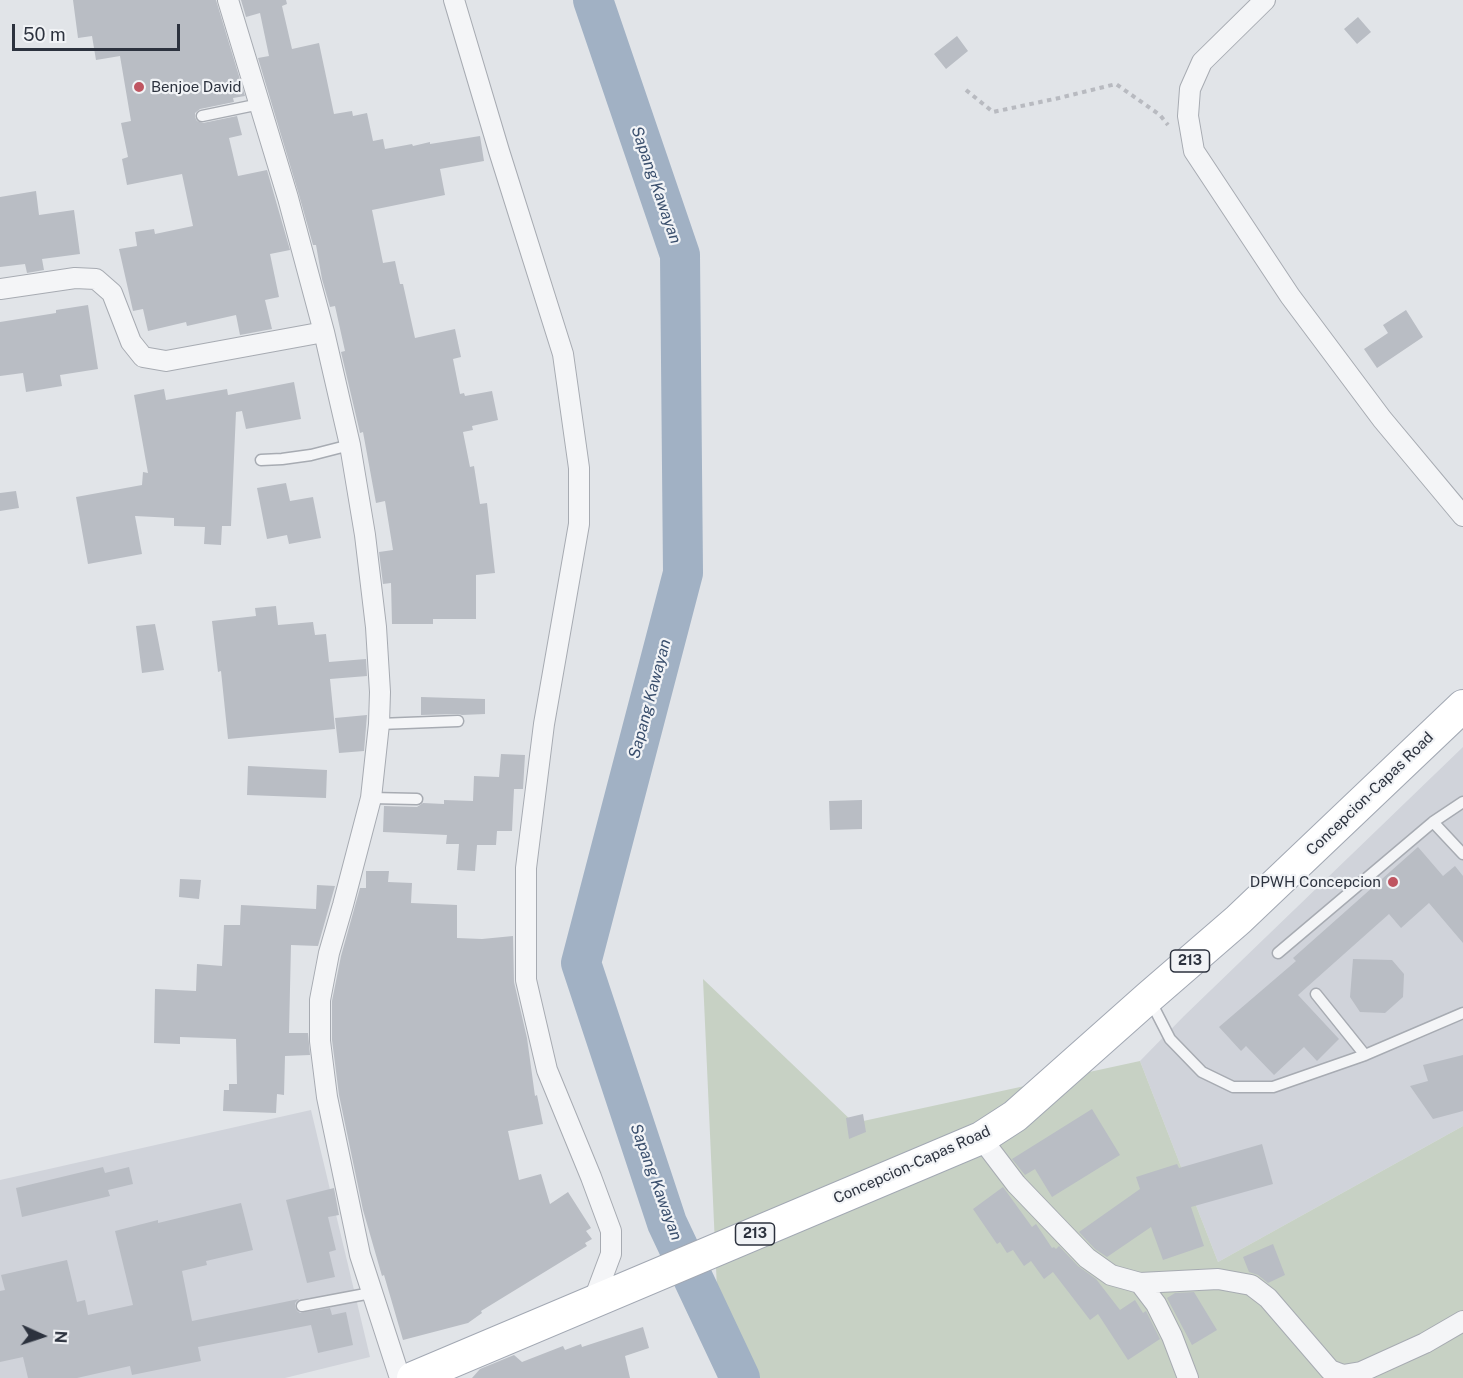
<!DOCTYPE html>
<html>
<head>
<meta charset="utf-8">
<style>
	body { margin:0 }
	#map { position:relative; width:1463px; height:1378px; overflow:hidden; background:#e1e4e8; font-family:"Public Sans",sans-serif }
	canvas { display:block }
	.north { position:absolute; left:12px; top:1306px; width:60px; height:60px; -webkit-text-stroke:4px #f1f3f6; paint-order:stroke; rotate:93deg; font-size:16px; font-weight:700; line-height:24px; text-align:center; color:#2c323e }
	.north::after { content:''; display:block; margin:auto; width:21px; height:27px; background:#2c323e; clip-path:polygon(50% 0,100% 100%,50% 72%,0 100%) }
	.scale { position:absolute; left:12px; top:24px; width:168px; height:27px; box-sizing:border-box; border:3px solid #2c323e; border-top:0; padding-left:8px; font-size:18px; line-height:21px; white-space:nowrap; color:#2c323e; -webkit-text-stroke:4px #f1f3f6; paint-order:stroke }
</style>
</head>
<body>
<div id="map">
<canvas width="1463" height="1378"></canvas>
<div class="north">N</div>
<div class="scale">50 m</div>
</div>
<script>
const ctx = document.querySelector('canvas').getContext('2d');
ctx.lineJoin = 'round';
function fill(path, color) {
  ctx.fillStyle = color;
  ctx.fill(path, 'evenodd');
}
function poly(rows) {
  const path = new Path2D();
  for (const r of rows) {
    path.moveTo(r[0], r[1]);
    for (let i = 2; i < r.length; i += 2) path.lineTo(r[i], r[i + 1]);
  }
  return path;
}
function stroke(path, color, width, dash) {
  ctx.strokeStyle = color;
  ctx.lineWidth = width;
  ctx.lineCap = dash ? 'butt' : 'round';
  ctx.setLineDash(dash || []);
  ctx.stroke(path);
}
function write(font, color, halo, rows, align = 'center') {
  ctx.font = font + ' "Public Sans",sans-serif';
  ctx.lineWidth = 4.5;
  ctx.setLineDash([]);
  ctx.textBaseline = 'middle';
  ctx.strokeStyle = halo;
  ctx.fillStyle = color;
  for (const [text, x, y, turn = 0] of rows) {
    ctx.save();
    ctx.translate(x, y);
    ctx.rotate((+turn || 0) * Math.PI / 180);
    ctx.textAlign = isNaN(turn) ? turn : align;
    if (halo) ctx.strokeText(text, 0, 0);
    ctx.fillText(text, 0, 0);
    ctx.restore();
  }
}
fill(poly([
	[1463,747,1463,1126,1218,1262,1140,1061,1184,1016],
	[311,1110,370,1357,285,1378,0,1378,0,1180]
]), '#d0d3da');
fill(poly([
	[703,979,854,1123,1140,1061,1218,1262,1463,1126,1463,1378,721,1378]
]), '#c7d1c4');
stroke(poly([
	[593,0,680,255,683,573,581,963,667,1223,740,1378]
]), '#a1b1c4', 40);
fill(poly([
	[73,0,216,0,245,96,233,98,234,102,200,109,195,113,195,117,197,121,203,123,237,116,242,135,229,138,238,176,267,170,290,250,270,254,279,297,265,300,272,329,240,335,236,315,187,326,186,322,148,331,143,309,133,311,119,249,137,246,135,232,154,229,155,234,193,226,182,174,127,185,122,159,128,157,121,123,131,121,120,56,96,60,92,36,78,38],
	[241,0,286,0,287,4,282,6,292,49,319,43,334,114,352,111,353,116,367,113,373,141,383,139,385,149,412,144,413,146,430,142,430,144,480,136,484,161,440,169,445,195,372,210,383,263,395,261,400,284,403,284,415,338,455,329,461,357,453,359,460,394,464,393,465,396,492,391,498,420,472,426,473,430,463,432,470,467,474,466,480,504,487,503,495,573,476,575,476,619,433,619,433,624,392,624,391,583,383,584,379,552,393,550,385,501,376,503,363,432,360,433,341,352,345,351,335,306,330,307,322,279,316,245,313,245,299,195,258,58,269,56,260,13,246,17],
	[1358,17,1371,32,1357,44,1344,29],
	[957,36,968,51,946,69,934,54],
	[36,191,39,215,74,210,80,254,42,259,44,270,27,273,25,264,0,267,0,197],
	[88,305,98,369,60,375,62,386,26,392,23,373,0,376,0,322,56,313,56,310],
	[1406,310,1423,337,1377,368,1364,349,1388,333,1383,325],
	[294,382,301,419,246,429,242,411,236,412,231,526,222,526,221,545,204,544,205,527,174,526,174,518,135,516,142,554,88,564,76,497,142,485,143,472,148,473,134,395,164,389,166,400,227,389,228,395],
	[286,483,290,501,313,497,321,538,289,544,287,535,267,539,257,488],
	[16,491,19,508,0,511,0,493],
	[276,606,278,625,313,622,315,635,326,634,329,662,366,659,367,676,330,679,335,729,228,739,221,671,218,672,212,621,256,616,255,608],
	[155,624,164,670,142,673,136,626],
	[421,697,485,699,485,714,462,715,458,714,421,715],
	[367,715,364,751,339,753,335,718],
	[501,754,525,755,523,789,514,789,512,831,497,831,496,845,477,845,475,871,457,870,459,844,446,844,447,835,383,832,384,806,417,807,423,803,444,804,444,800,473,801,474,776,499,777],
	[248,766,327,770,326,798,247,795],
	[862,800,862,829,830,830,829,801],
	[1418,847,1443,876,1455,866,1463,876,1463,943,1429,903,1401,928,1389,914,1298,995,1339,1039,1317,1061,1304,1047,1274,1075,1246,1046,1241,1051,1219,1027,1296,961,1293,958],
	[366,871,389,871,388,882,412,883,411,903,457,905,457,938,482,939,513,936,514,982,527,1038,535,1096,537,1095,543,1124,508,1131,519,1180,541,1174,550,1204,568,1192,591,1228,586,1231,592,1239,585,1243,587,1246,481,1311,482,1313,468,1323,403,1340,384,1275,382,1276,363,1210,339,1095,332,1040,332,1001,341,956,360,888,366,888],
	[180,879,201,880,199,899,179,897],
	[317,885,335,886,318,946,291,945,289,1033,308,1033,310,1055,285,1056,284,1095,277,1094,276,1113,223,1111,224,1090,229,1090,229,1084,237,1084,236,1039,180,1037,180,1044,154,1043,155,989,196,991,197,964,222,966,224,925,240,925,241,905,316,909],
	[1353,959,1392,960,1404,974,1403,997,1385,1013,1360,1012,1350,997],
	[1463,1055,1463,1111,1433,1119,1410,1086,1428,1081,1423,1065],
	[1092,1109,1120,1155,1052,1197,1035,1169,1025,1175,1012,1159],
	[863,1114,866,1132,849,1139,846,1118],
	[1262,1144,1273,1184,1191,1207,1204,1246,1163,1260,1151,1227,1107,1257,1095,1249,1079,1232,1140,1189,1136,1177,1177,1164,1179,1168],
	[103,1167,105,1173,129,1167,133,1184,108,1190,110,1196,22,1217,16,1188],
	[1003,1187,1032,1227,1036,1224,1052,1248,1054,1247,1056,1249,1059,1246,1078,1266,1096,1279,1120,1310,1135,1300,1143,1313,1146,1311,1160,1339,1128,1360,1098,1314,1090,1320,1053,1272,1044,1279,1031,1261,1024,1266,1013,1250,1007,1253,1000,1242,997,1244,973,1209],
	[334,1188,339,1215,328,1217,336,1250,329,1252,335,1277,307,1283,286,1200],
	[241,1203,253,1250,206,1261,207,1265,182,1271,192,1321,299,1299,295,1303,295,1307,297,1311,300,1313,330,1308,332,1315,346,1312,353,1345,318,1353,311,1325,198,1347,201,1361,132,1375,130,1366,77,1378,28,1378,23,1357,0,1362,0,1291,5,1290,1,1275,67,1260,77,1302,85,1300,88,1315,133,1305,115,1231,158,1220,158,1223],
	[1273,1244,1285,1275,1268,1283,1258,1275,1249,1272,1243,1257],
	[1194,1292,1217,1330,1192,1345,1167,1298,1175,1293],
	[643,1327,649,1348,625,1356,630,1378,472,1378,480,1369,514,1355,522,1362,563,1346,565,1350,581,1344,582,1347]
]), '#b9bdc4');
const lane = poly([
	[202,116,260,104],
	[261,460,282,459,311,455,350,445],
	[379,724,458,721],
	[371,798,417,799],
	[1463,802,1433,822,1463,854],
	[1278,953,1433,822],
	[1316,994,1365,1055],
	[1150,1000,1170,1039,1202,1072,1233,1087,1273,1087,1365,1055,1463,1013],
	[302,1306,371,1293]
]);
const street = poly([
	[228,0,288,198,324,332,350,445,365,535,376,627,380,692,379,724,371,798,343,905,329,953,320,1000,320,1041,327,1097,360,1255,400,1378],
	[454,0,499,151,563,354,579,468,579,524,544,724,526,868,526,980,547,1070,591,1177,611,1231,611,1254,593,1302],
	[1265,0,1202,62,1190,89,1188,116,1194,151,1290,296,1382,419,1463,516],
	[0,289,75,278,96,279,112,293,131,342,143,357,166,361,324,332],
	[981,1138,1016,1184,1087,1258,1111,1275,1140,1283,1218,1279,1251,1285,1268,1298,1330,1370,1343,1375,1361,1372,1425,1343,1463,1321],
	[1140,1283,1156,1304,1172,1336,1188,1378]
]);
const primary = poly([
	[413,1378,981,1138,1015,1116,1149,997,1238,920,1463,706]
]);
stroke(lane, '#a7abb2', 13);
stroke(street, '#a7abb2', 22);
stroke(primary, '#a2a8b3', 34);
stroke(poly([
	[966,90,993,112,1059,98,1116,84,1160,115,1168,125]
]), '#b8bac0', 4, [4.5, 4.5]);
stroke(lane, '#f4f5f7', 10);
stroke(street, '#f4f5f7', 20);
stroke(primary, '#fff', 32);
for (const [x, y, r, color] of [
	[139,87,6,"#bf5561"],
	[1393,882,6,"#bf5561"]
]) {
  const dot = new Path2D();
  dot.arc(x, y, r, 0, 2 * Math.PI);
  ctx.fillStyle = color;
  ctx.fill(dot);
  stroke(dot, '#f1f3f6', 2);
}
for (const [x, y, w] of [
	[1190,961,39],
	[755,1234,39]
]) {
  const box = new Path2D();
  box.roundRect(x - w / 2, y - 11, w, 22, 4.5);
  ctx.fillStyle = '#f1f3f6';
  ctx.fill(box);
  stroke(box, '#2c323e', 1.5);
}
write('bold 14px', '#2c323e', null, [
	["213",1190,961],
	["213",755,1234]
]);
write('15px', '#2c323e', '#f1f3f6', [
	["Benjoe David",151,87],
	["DPWH Concepcion",1381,882,"right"]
], 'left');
write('15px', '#2c323e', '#f1f3f6', [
	["Concepcion-Capas Road",1370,794,-44],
	["Concepcion-Capas Road",912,1165,-24]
]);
write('italic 16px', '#3a4f6d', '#f1f3f6', [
	["Sapang Kawayan",656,185,71],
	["Sapang Kawayan",650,699,-75],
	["Sapang Kawayan",656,1182,70]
]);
</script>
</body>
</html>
